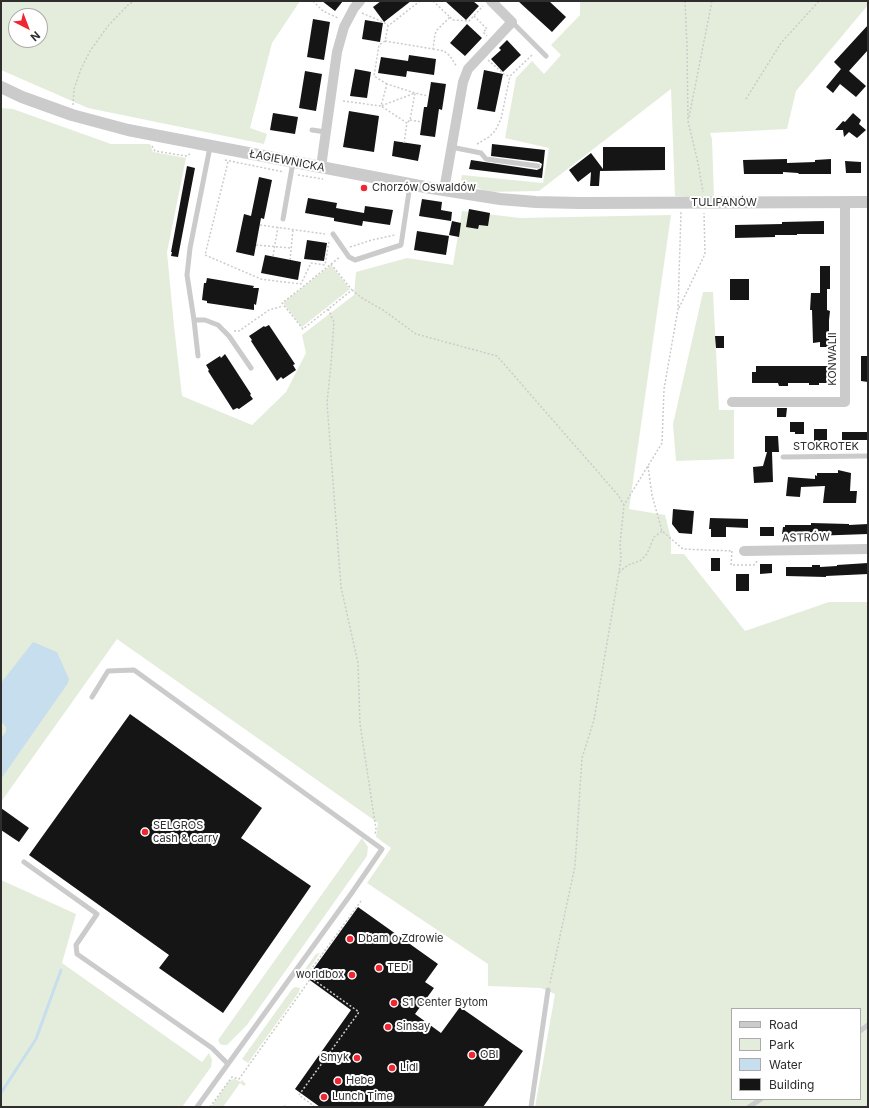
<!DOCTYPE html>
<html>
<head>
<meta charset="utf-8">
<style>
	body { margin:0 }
	#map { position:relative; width:869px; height:1108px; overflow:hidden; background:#fff; font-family:Inter,sans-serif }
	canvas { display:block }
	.frame { position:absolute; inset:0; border:2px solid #2e2e2e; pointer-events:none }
	.legend { position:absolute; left:731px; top:1008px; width:130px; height:92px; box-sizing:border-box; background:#fff; border:1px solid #ababab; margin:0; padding:5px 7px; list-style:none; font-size:12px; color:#2e2e2e }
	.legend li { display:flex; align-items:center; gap:8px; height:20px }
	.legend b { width:20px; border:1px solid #ababab }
	.north { position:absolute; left:8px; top:8px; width:40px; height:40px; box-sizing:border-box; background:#fff; border:1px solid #ababab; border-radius:50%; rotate:138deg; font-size:11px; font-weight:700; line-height:16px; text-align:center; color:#2e2e2e }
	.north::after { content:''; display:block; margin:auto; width:14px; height:18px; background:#ef2733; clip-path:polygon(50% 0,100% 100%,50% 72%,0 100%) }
</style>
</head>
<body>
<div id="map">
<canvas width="869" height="1108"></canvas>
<div class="frame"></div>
<ul class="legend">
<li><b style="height:5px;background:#cbcbcb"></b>Road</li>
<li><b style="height:11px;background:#e4eddb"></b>Park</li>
<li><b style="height:11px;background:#c6deed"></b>Water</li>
<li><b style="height:11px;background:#151515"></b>Building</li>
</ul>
<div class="north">N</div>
</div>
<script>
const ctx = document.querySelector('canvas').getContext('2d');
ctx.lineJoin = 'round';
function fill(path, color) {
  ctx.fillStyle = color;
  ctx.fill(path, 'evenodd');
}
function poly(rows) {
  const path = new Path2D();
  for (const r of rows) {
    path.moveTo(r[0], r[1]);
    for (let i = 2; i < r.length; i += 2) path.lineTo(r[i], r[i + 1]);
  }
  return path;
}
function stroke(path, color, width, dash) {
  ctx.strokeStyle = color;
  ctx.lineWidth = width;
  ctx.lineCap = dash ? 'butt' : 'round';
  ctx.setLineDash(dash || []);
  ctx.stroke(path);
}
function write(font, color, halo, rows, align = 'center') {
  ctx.font = font + ' Inter,sans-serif';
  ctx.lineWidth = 4;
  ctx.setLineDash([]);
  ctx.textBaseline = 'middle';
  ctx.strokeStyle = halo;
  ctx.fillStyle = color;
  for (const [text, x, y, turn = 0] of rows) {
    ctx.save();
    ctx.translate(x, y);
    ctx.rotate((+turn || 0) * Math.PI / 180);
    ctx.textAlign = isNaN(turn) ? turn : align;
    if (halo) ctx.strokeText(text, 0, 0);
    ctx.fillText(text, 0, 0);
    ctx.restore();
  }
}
fill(poly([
	[1,1,300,1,272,43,250,128,267,134,264,144,88,108,1,70],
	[16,16,40,16,40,40,16,40],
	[580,1,868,1,868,5,796,91,787,129,710,133,712,139,714,198,675,196,671,89,539,191,488,192,465,183,461,180,462,175,543,183,549,148,505,138,516,78,532,61,544,74,561,55,551,45,580,15],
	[1,108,13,109,111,144,150,144,153,152,186,158,167,252,174,326,182,396,252,425,286,392,306,353,302,335,354,295,356,272,407,258,453,265,462,211,520,218,671,215,629,509,665,515,671,539,671,554,684,554,745,631,829,602,868,602,868,1107,535,1107,555,994,541,988,488,986,488,964,367,883,391,848,376,837,378,823,117,639,1,802],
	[732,1009,860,1009,860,1099,732,1099],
	[331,265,350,289,302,327,283,303],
	[703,292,713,292,719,410,734,410,734,459,676,461,673,424],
	[362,838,368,847,367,856,247,1025,227,1045,223,1045,220,1044,218,1040],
	[1,880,76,914,62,963,202,1062,209,1053,212,1060,211,1067,182,1107,1,1107],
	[320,953,311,966,304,978,303,972,316,954],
	[295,987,300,988,299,992,248,1063,242,1059,292,989],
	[235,1079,241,1082,242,1080,246,1084,244,1086,240,1083,223,1107,211,1107,230,1080]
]), '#e4eddb');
fill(poly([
	[33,642,57,652,69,679,68,683,1,779,1,738,6,732,6,727,1,721,1,683]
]), '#c6deed');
stroke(poly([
	[1,1093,36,1039,61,970]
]), '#c6deed', 3);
fill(poly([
	[322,1,343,1,335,11],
	[381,1,411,1,384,22,373,7],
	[445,1,473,1,479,6,466,20],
	[518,1,549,1,566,17,552,32],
	[313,19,330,22,324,60,307,57],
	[365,20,383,23,380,42,362,39],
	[467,24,482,38,465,56,450,43],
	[868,25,868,50,849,71,866,86,856,97,840,84,833,93,826,87,841,69,834,62],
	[507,40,521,55,503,72,491,59,501,50,499,48],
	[409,55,436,59,434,75,407,71,406,77,378,73,381,57,408,61],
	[355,69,371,72,367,98,350,96],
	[484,70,503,74,495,112,477,109],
	[305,71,322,74,316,111,299,108],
	[431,82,446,84,442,110,439,109,435,137,420,135,424,107,427,107],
	[349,111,379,116,374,152,343,147],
	[273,113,298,117,295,134,270,130],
	[853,113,861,120,859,124,866,130,857,138,849,132,844,137,843,130,835,130,843,121,845,122],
	[394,141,421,145,418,161,392,156],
	[492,144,545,150,542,178,469,169,471,160,537,170,541,168,542,164,539,162,491,156],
	[603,147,665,147,665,170,600,171,599,186,590,186,591,172,578,182,569,170,591,153,603,169],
	[787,159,787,163,815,162,815,160,831,159,831,174,799,174,798,173,783,172,783,174,744,174,743,160],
	[845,161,861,162,861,173,846,173],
	[187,166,195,168,178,257,171,256,172,252,171,252],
	[259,177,272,180,264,219,261,218,254,256,236,252,244,214,251,216],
	[308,198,337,203,336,208,364,213,365,206,393,210,390,225,363,221,362,226,334,221,334,218,305,213],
	[422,199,442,202,441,210,452,212,451,221,419,216],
	[469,209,490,213,488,226,479,225,478,229,466,227],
	[452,221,461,223,459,237,449,235],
	[824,221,824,234,797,234,797,235,775,235,775,237,735,238,735,225,782,224,782,222],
	[417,231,449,236,446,255,414,250],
	[307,240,327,243,324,261,304,259],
	[265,255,301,262,298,280,261,273],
	[820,266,830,266,830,289,827,289,827,310,830,311,829,320,829,347,820,347,820,342,813,343,812,310,810,310,811,293,820,293],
	[207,278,254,286,253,288,259,288,256,305,254,304,254,310,207,303,207,301,202,300,204,283,206,283],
	[730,279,749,279,749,300,730,300],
	[269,325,295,364,293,365,296,370,283,379,281,377,277,381,251,341,252,340,249,336,264,326,265,327],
	[715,336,724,336,724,348,716,348],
	[225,354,251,394,250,395,253,399,239,409,237,408,233,410,208,371,209,370,206,365,220,356,221,358],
	[861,356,868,356,868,382,861,381],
	[756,366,830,366,830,383,819,383,819,385,809,385,809,383,788,383,788,386,779,386,778,383,752,383,752,372,756,372],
	[777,408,787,408,786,417,777,417],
	[790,422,804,422,804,434,795,434,795,432,790,432],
	[814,429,827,429,827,441,814,441],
	[842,432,868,432,868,440,854,440,854,443,842,443],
	[765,436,778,436,779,452,772,452,773,482,754,483,753,467,763,466,767,452,765,452],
	[838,470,851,473,850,491,857,491,856,503,823,503,825,486,801,487,800,497,786,496,788,477,815,479,815,475,817,476,817,473,838,473],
	[673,509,694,511,692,534,679,533,672,524],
	[710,518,748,519,748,528,726,527,726,537,711,537,711,529,709,529],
	[811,523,849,524,849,525,868,524,868,534,811,536,811,534,782,534,783,527,785,527,785,525,811,525],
	[760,527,774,527,774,536,760,536],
	[711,558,720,558,720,571,711,571],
	[868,563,868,574,826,576,826,577,786,576,786,567,812,567,812,565,820,565,820,567,837,566,837,565],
	[760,564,772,564,772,573,760,574],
	[736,574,749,574,749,591,736,591],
	[130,714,262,808,241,838,311,886,223,1013,159,968,169,955,29,855],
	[1,808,29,828,19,842,1,830],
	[358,907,438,964,425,982,434,988,415,1014,441,1033,460,1007,523,1051,483,1107,320,1107,295,1089,351,1010,307,978]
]), '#151515');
stroke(poly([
	[313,1,323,11,338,18],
	[685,1,687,46,688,121,698,163,703,192],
	[362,13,383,22,388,25],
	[474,16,487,29,483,32,487,36],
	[450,17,453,20,469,21,483,6],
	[385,41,433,49,435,34,437,30,450,17,433,1],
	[433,49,444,51,450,56,457,67],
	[488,60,505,75,510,76],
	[387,84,374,76,379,45,385,41,388,26,420,1],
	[746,99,781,43,819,1],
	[343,101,381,106,387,84,415,93,428,96],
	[73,105,74,89,81,69,90,51,108,26,129,4,134,1],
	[689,117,712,1],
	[410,120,422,122],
	[404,143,407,123,381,106,415,93,410,120,407,123],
	[477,144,489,137,495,131,501,119,510,76,532,55],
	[152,146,155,151,186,156,190,154],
	[225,160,284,172],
	[228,162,205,255,261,279,301,284,311,263,325,265,329,241],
	[298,175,323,179],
	[260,225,325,234],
	[256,245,291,248],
	[350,247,372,240,395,235],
	[273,256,278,227],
	[290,260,293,230],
	[331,264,352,290,303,329,282,303,299,290,331,264,340,257],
	[352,290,362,298,383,310,416,334,497,356,618,495,624,505],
	[679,308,705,254,704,213],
	[328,309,334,322,331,364,327,403,341,587,358,663,360,724,376,829,375,835],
	[234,331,239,331,269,310,283,306],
	[648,466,652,495,662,531,683,549,732,551],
	[732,551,731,565,754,565,758,560],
	[619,572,628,565,640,561,647,554,654,537,662,531],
	[550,983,575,866,582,758,594,720,619,572,621,558,620,544,624,505,662,443,664,389,678,309,681,212],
	[210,1107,232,1077,239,1079,311,978],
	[284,1107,286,1105],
	[315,1107,299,1095,359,1012,307,975,361,901],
	[865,1107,868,1105]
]), '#cbcbcb', 1.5, [2, 2]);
stroke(poly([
	[512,22,546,56],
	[312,130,326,132],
	[210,147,190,248,187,275,194,320,205,320,218,325,229,336,251,368],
	[451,147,481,153,486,159,538,166],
	[283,219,293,162],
	[333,234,349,257,355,260,401,245,410,185],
	[194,320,198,356],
	[783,457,868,456],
	[24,862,97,914,76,945,77,954,212,1048,228,1064,351,894,382,849,134,670,108,671,92,697],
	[860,1031,868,1025],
	[197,1107,228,1064],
	[531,1107,548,990],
	[749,1107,761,1099]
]), '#cbcbcb', 5);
stroke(poly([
	[321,167,337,52,344,27,354,8,360,1],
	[444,190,463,82,468,69,512,22,491,1],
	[732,402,845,402,845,202],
	[744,551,868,549]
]), '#cbcbcb', 10);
stroke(poly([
	[1,87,22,97,72,115,128,130,425,187,500,199,536,202,580,203,868,202]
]), '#cbcbcb', 12);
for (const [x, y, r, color] of [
	[364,188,4,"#ef2733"],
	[145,832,4,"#ef2733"],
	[350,939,4,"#ef2733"],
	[379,968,4,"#ef2733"],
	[352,975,4,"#ef2733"],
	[394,1003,4,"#ef2733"],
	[388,1027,4,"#ef2733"],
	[472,1055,4,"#ef2733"],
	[357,1058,4,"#ef2733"],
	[392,1068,4,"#ef2733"],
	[338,1081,4,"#ef2733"],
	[324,1097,4,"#ef2733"]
]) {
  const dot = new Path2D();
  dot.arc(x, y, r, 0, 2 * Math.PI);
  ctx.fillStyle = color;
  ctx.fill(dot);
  stroke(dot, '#fff', 1.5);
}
write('11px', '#2e2e2e', '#fff', [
	["ŁAGIEWNICKA",287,161,11],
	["TULIPANÓW",724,203],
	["KONWALII",833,359,-90],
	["STOKROTEK",826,447],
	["ASTRÓW",806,538,-1]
]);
write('11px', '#2e2e2e', '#fff', [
	["Chorzów Oswaldów",372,188],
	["SELGROS",153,826],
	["cash & carry",153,839],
	["Dbam o Zdrowie",358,939],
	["TEDi",387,968],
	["worldbox",344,975,"right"],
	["S1 Center Bytom",402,1003],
	["Sinsay",396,1027],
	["OBI",480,1055],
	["Smyk",349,1058,"right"],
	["Lidl",400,1068],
	["Hebe",346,1081],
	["Lunch Time",332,1097]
], 'left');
</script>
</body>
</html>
